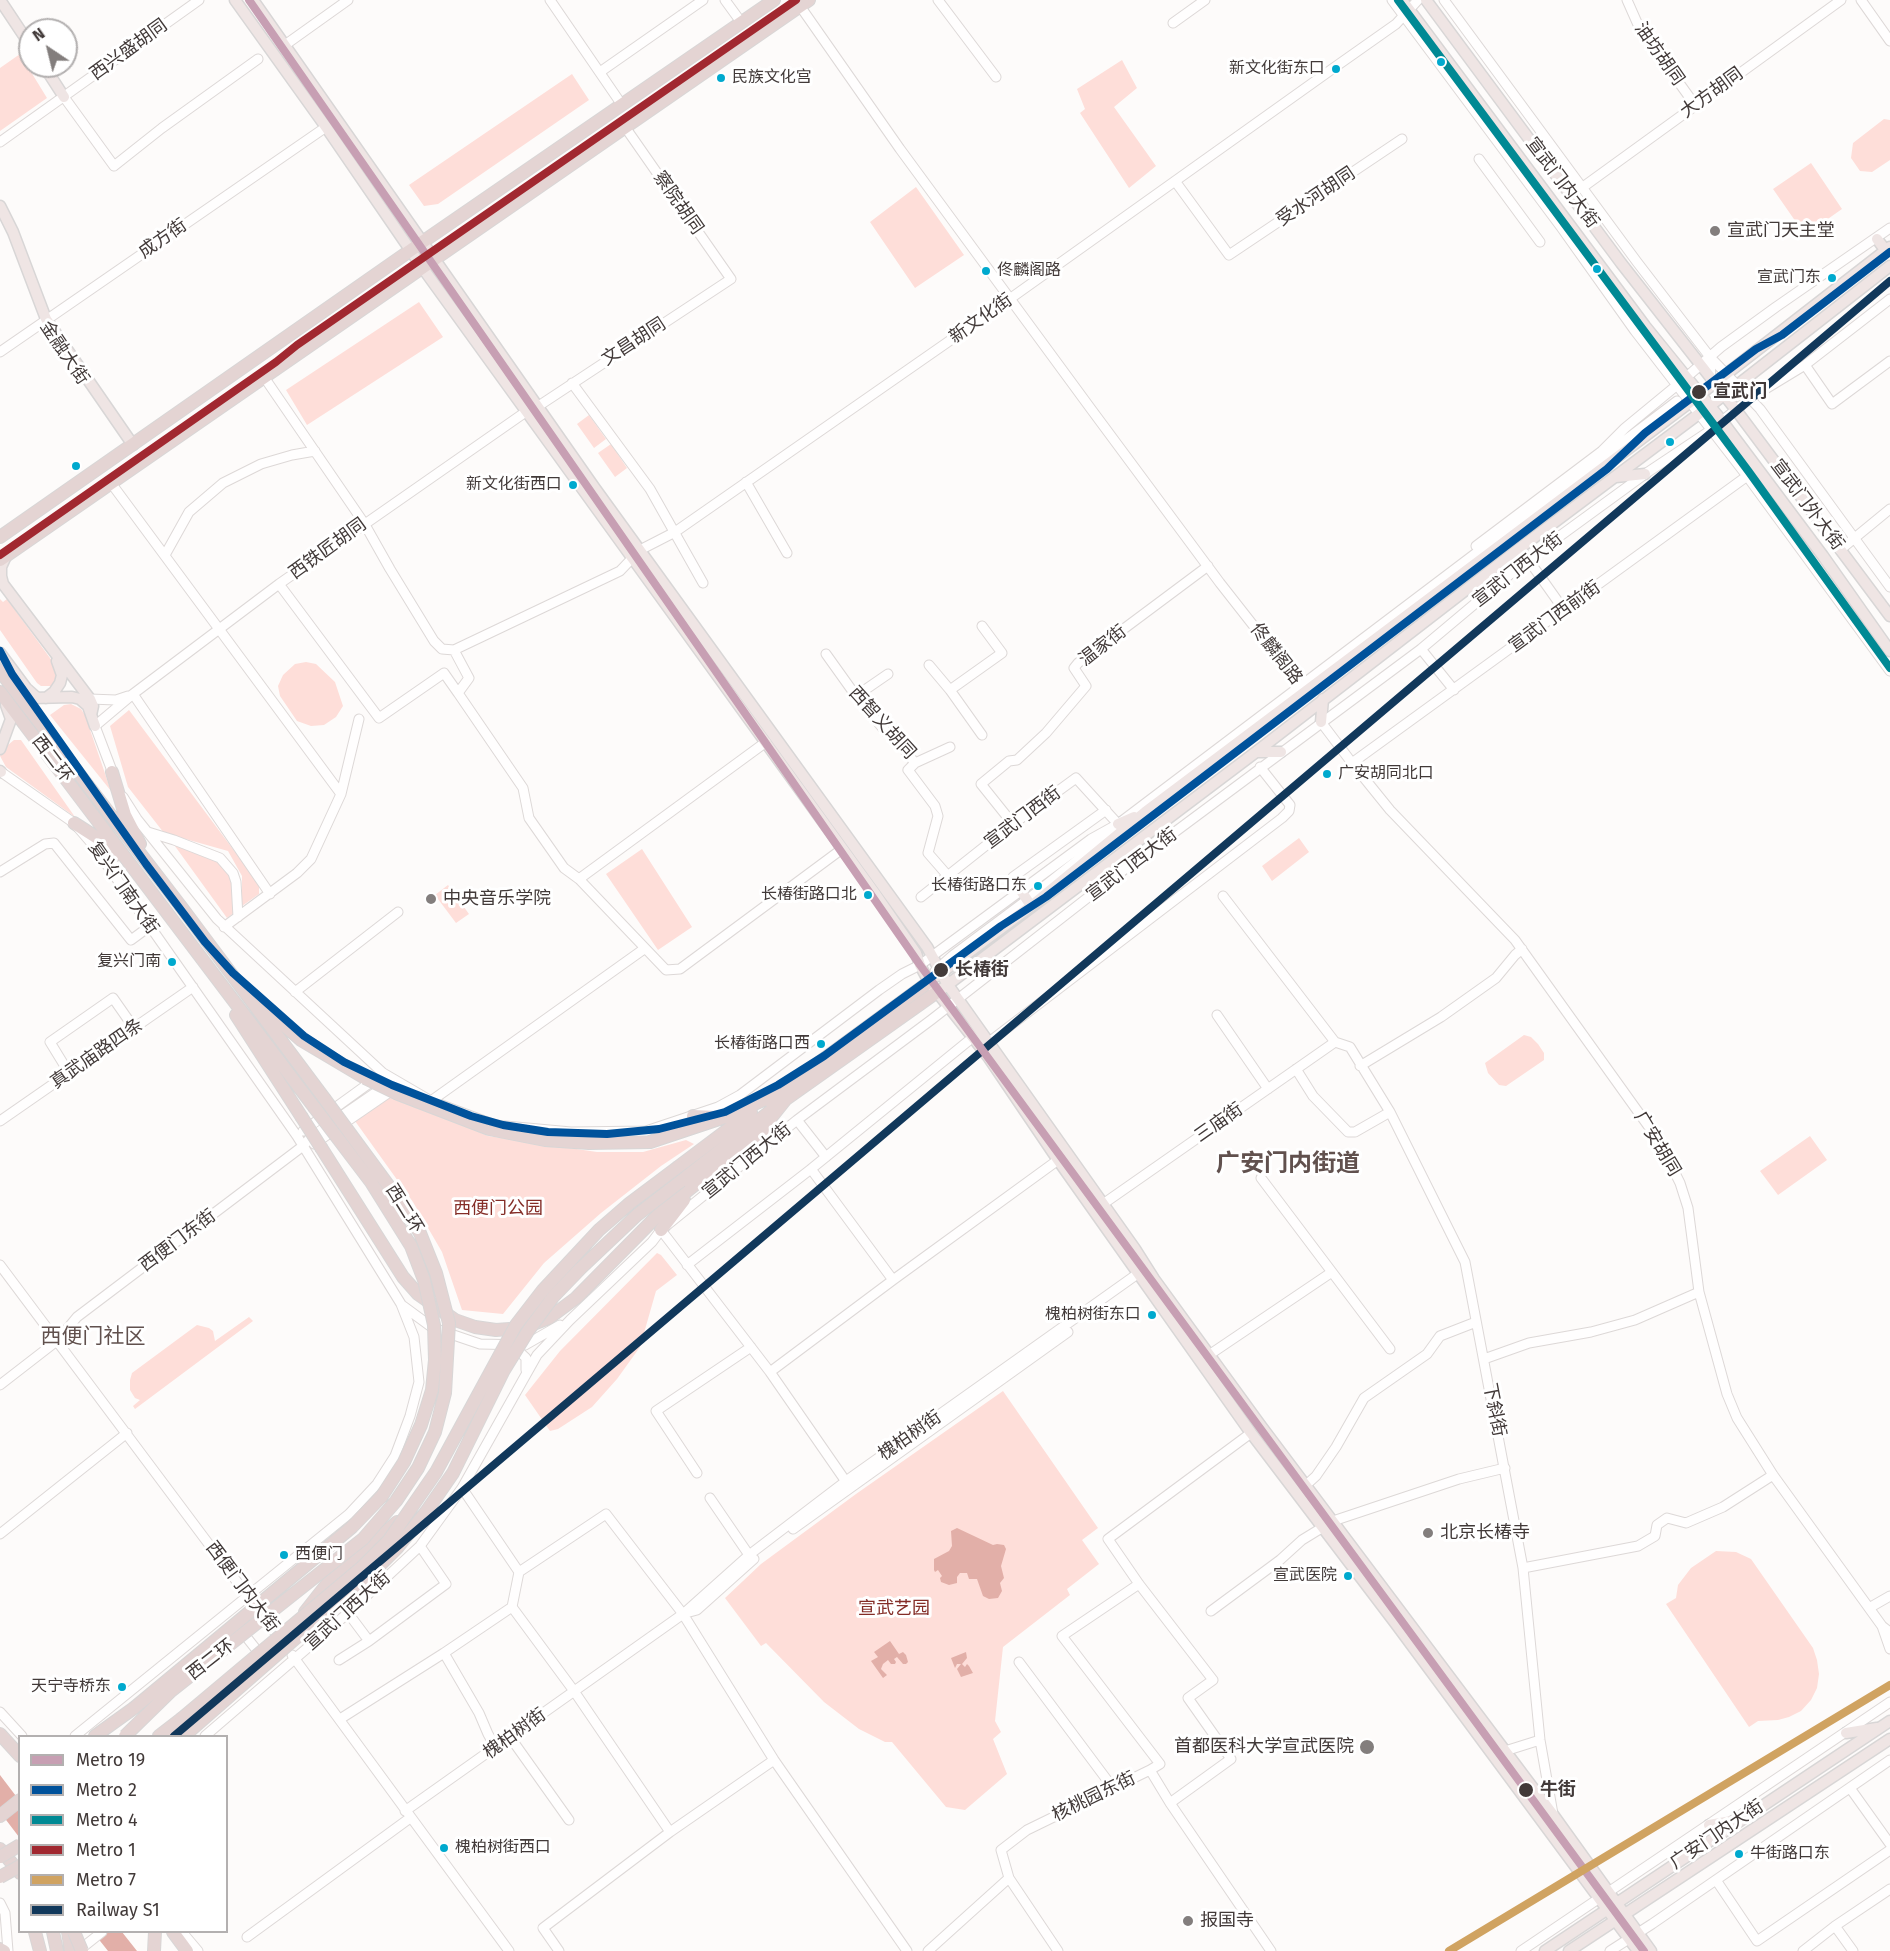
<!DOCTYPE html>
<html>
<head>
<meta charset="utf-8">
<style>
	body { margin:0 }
	#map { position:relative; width:1890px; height:1951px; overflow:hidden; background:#fdfbfa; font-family:"Fira Sans",sans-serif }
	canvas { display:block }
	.legend { position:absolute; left:18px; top:1735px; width:210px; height:198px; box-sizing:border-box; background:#fff; border:2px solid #b3b0b0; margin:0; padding:8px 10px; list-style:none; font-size:18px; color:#423a39 }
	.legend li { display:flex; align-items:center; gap:12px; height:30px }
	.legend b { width:30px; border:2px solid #b3b0b0 }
	.north { position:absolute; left:18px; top:18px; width:60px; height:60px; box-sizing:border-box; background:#fff; border:2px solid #b3b0b0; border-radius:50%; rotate:325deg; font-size:16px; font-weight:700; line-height:24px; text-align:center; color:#423a39 }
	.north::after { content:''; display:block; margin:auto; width:21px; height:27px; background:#837e7d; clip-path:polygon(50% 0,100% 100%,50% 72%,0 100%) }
</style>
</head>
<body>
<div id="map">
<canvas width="1890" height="1951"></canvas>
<ul class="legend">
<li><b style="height:8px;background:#c79fb3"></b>Metro 19</li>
<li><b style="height:8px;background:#00529b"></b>Metro 2</li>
<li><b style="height:8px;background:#008994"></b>Metro 4</li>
<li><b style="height:8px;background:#a12830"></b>Metro 1</li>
<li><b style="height:8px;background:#d0a361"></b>Metro 7</li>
<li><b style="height:8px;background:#11385b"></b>Railway S1</li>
</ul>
<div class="north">N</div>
</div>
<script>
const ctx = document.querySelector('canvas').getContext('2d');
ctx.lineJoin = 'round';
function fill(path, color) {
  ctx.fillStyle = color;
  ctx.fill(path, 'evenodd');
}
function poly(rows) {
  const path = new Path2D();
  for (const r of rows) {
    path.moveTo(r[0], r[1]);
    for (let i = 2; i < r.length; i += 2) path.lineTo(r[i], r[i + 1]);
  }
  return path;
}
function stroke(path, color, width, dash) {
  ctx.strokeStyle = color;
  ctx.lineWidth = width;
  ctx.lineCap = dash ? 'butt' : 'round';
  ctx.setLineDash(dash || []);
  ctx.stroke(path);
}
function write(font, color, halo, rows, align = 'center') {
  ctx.font = font + ' "Fira Sans","Noto Sans SC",sans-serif';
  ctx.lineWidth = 6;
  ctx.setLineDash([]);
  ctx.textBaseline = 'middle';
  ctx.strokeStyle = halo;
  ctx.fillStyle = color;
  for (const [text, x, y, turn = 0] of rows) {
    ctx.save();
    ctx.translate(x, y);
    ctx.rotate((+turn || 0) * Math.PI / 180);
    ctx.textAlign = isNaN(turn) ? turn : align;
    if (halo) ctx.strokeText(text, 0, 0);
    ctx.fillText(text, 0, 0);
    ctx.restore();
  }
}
fill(poly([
	[20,54,47,98,0,131,0,68],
	[1122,60,1137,88,1114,107,1156,166,1129,188,1080,113,1085,109,1077,89],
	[572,74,589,100,438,204,424,206,409,185],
	[1884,119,1890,120,1890,160,1872,172,1860,171,1851,158,1853,143],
	[1811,163,1842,209,1805,235,1773,189],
	[916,187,964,255,915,288,870,222],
	[419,302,443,337,307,425,286,390],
	[589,415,606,439,594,448,577,424],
	[611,444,627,468,615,477,598,453],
	[0,599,3,602,7,599,58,669,59,678,52,686,41,686,37,683,0,630],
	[306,662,316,664,335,682,343,706,336,717,324,725,311,726,297,721,280,696,278,686,283,675,295,664],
	[71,704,81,709,85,715,111,791,50,715,64,705],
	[129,710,259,884,259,894,242,906,242,876,228,851,164,833,128,787,110,726],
	[14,740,21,740,75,817,6,767,0,756,3,749],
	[1299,838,1309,852,1272,881,1262,866],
	[172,842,214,858,229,876,233,890,235,912,227,918],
	[642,849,692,927,658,950,606,874],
	[448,885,469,914,456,923,435,895],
	[1524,1035,1531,1037,1538,1044,1544,1053,1544,1060,1506,1086,1499,1085,1488,1073,1485,1063],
	[393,1094,488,1136,597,1152,643,1152,686,1140,694,1144,661,1166,601,1213,544,1263,503,1314,462,1310,442,1252,413,1202,355,1121],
	[1810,1136,1827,1160,1778,1195,1760,1171],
	[657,1253,661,1255,677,1275,656,1291,640,1347,617,1379,592,1407,558,1429,550,1431,525,1395,560,1351],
	[249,1317,253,1321,135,1409,133,1406,140,1400,135,1398,130,1390,130,1380,132,1373,197,1325,209,1328,213,1331,215,1341],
	[1003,1391,1098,1528,1082,1540,1099,1564,1067,1589,1070,1595,1003,1647,995,1721,1001,1732,993,1739,1007,1774,965,1810,946,1807,892,1742,885,1742,859,1729,824,1702,766,1643,761,1646,725,1598,761,1564,856,1494],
	[1716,1551,1736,1552,1751,1559,1813,1648,1817,1660,1819,1674,1817,1688,1811,1700,1801,1711,1789,1717,1778,1720,1758,1721,1749,1727,1666,1604,1676,1598,1678,1585,1691,1568]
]), '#feded9');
fill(poly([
	[957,1528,993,1545,997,1544,1004,1545,1006,1549,1001,1566,1004,1578,1000,1583,1002,1591,998,1598,989,1599,983,1596,977,1579,969,1579,967,1573,960,1573,957,1577,957,1583,949,1585,941,1582,940,1578,942,1576,938,1570,935,1572,934,1570,934,1559,949,1551,952,1546,951,1531],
	[890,1641,899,1654,903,1652,906,1655,908,1662,906,1664,903,1664,897,1657,894,1659,896,1662,895,1664,891,1664,888,1660,883,1664,881,1669,887,1675,883,1678,871,1661,878,1657,874,1652],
	[966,1652,967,1658,962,1664,965,1667,967,1664,969,1666,973,1673,961,1677,957,1669,961,1664,957,1664,955,1668,951,1658],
	[0,1775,19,1800,19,1837,0,1812],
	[93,1932,122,1932,137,1951,108,1951]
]), '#e2afa8');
const minor = poly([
	[550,0,622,105],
	[725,0,741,22],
	[938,0,996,77],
	[1392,0,1561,227,1635,331,1747,476,1890,671],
	[1444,0,1637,262,1710,357,1711,380],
	[1627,0,1639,27,1695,105],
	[1861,0,1890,41],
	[800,6,900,149,1091,409,1220,583,1304,690],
	[1173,23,1205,0],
	[285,45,348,0],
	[600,72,703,0],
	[64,97,114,166,162,128,258,59],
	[0,142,199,0],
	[1479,159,1540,242],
	[1175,181,1229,255,1402,139],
	[1583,187,1841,0],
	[0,352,326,127],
	[1710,357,1760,409,1890,587],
	[1805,365,1832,404,1890,361],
	[264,377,364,523,390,569,434,641,442,649,454,650,620,571,640,550,675,532,1011,298,1335,67,1396,24,1418,0],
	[1682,381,1721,347,1776,307,1890,228],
	[572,383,650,489,703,583],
	[537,407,731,279,625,127],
	[746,482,787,553],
	[111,483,341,794],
	[1476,546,1602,451,1625,428,1676,386],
	[1520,548,1564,610],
	[1840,550,1890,509],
	[165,555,189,512,223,483,261,464,292,455,315,451],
	[279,584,379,718,444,673,458,693,469,678,454,650],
	[1421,649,1454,690],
	[826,654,856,696,886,732,891,733,915,763,950,747],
	[929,665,950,690,982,735],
	[950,690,1002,653,982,626],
	[458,693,523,788,529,818,564,868,579,879,666,970,680,969,842,849],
	[133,694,270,894],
	[856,696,888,674],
	[90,699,116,700,128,696],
	[1321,722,1352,763,1390,810,1515,940,1659,1141,1680,1183,1688,1208,1699,1292,1727,1394,1737,1418,1773,1475,1882,1626,1890,1632],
	[915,763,908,770,935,806,938,816,928,853,948,876],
	[1352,763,1750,474],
	[1,772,74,823,93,845,297,1136,401,1304,414,1337,419,1382,410,1416,395,1456,377,1484,349,1514,75,1736],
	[114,776,95,726,133,694,279,584,527,411],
	[123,797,137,819,217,919,383,1073,431,1101,495,1125,571,1132,646,1131,718,1107,740,1095,879,990,902,974,920,965,1091,839,1118,824,1677,401],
	[1013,824,981,784,1009,761,1017,760,1046,733,1086,686,1074,668,1078,663,1208,566],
	[148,832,174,840,220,858,233,873,236,882,238,917],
	[0,872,45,844,54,843,131,940,150,926],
	[579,879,766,742],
	[1020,889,1013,877,1106,810],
	[1223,896,1335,1042],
	[921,897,1013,824,1076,778,1118,824,1104,839,1027,900,952,956,935,971],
	[224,927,297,873,311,859,341,794,359,719],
	[295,992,398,912],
	[1217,1015,1268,1089],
	[989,1042,1282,818,1289,811,1290,805,1260,767],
	[1335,1042,1350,1047,1390,1112,1465,1262,1523,1568,1540,1740,1553,1814],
	[1360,1066,1441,1017,1496,978,1515,955,1522,949],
	[1296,1069,1313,1096,1348,1132,1355,1132,1390,1112],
	[69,1073,50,1042,113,998,134,1028],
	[431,1101,644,949],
	[797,1120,826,1157],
	[0,1121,193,987],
	[303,1131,375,1079],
	[314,1144,394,1089],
	[811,1169,893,1280],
	[1261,1178,1390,1349],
	[1103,1204,1335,1042],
	[661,1230,770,1372,849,1486],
	[0,1265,282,1642],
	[687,1265,811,1169,972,1038],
	[403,1306,433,1328,480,1344,525,1345,560,1325],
	[512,1345,526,1358,526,1370],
	[1209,1355,1332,1272],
	[1484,1359,1529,1343,1591,1332,1635,1320,1699,1292],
	[770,1372,893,1280,1058,1160],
	[0,1385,58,1340,77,1317,303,1146,311,1137,388,1084],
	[697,1473,656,1411,751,1347],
	[1305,1486,1316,1476,1336,1447,1364,1398,1427,1354,1440,1336,1476,1322],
	[462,1488,519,1572],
	[710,1498,749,1555],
	[793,1529,1068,1332],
	[0,1534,127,1433],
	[1523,1568,1638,1546,1655,1536,1657,1525,1667,1518,1686,1523,1723,1507,1773,1475],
	[1139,1584,1062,1636,1160,1764,1150,1770],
	[512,1607,574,1691,670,1832],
	[1869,1608,1890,1596],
	[1211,1611,1280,1560,1302,1540,1333,1521,1459,1479,1505,1468],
	[348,1613,369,1641],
	[686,1613,697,1610,754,1559],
	[1882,1626,1890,1649],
	[240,1629,263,1658],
	[444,1653,479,1713,488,1734,496,1748],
	[292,1655,509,1951],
	[339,1660,369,1641,446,1584,420,1546],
	[1019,1662,1113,1788],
	[0,1712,22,1736],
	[340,1719,444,1653,512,1607,519,1572,606,1514,683,1614,774,1760,907,1951],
	[205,1736,348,1613,420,1546,462,1488,537,1355,570,1320,652,1242,661,1230,797,1120,931,1020,1109,881,1421,649,1527,560,1645,474,1711,430,1749,399,1805,365,1890,299],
	[510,1737,569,1820],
	[1505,1751,1540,1740],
	[1850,1788,1890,1844],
	[1170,1803,1231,1759,1188,1698,1213,1680,1139,1584,1108,1539,1251,1433],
	[405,1811,683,1614,749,1555,846,1481,1143,1270],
	[1009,1878,1058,1951],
	[1716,1880,1757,1941,1890,1850],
	[0,1903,5,1913,8,1951],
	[1835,1926,1853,1951],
	[182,1932,198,1951],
	[247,1937,410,1818],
	[78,1951,102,1932],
	[559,1951,543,1928,670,1832,774,1760],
	[928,1951,1009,1878,1001,1850,1027,1830,1150,1770,1170,1803,1271,1951],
	[1521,1951,1890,1702],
	[1610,1951,1652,1924,1890,1760],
	[1803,1951,1835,1926,1890,1889]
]);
const major = poly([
	[0,0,30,45],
	[235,0,326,127,422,267,876,895,916,953,920,965,929,982,989,1058,1058,1160,1251,1433,1396,1624,1638,1951],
	[253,0,594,487,927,947,948,985,1135,1249,1154,1279,1261,1426,1554,1816,1651,1951],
	[1402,0,1645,326,1722,421,1823,556,1890,651],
	[1426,0,1621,263,1736,410,1890,616],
	[44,66,64,97],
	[0,206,13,232,46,319,133,445],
	[1877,239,1886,251],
	[1616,477,1645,474],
	[6,556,1,567,1,576,3,584,90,699,93,706,91,715],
	[0,653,26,688,36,697],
	[17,693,33,698,72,697,80,699,88,706,95,726],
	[46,698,54,692,60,683,62,675,57,661],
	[1321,722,1323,699],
	[0,749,11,719,6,705],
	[1257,752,1281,752],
	[0,771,1,772],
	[1118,824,1134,817],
	[1020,889,1031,906],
	[937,976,1031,906,1145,812,1689,403,1890,247],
	[942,989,1256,752,1520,548,1740,383,1890,266],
	[1846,1733,1877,1728],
	[1709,1825,1737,1820],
	[1545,1951,1890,1721],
	[1569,1951,1890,1739]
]);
const highway = poly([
	[0,537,421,243,774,0],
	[0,560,809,0],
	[0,671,182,908,324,1098],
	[0,692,314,1107],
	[112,772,125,815,140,844],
	[74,823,99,839,116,855],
	[262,1006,301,1040,365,1078],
	[236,1015,301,1116],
	[398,1094,489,1129,545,1140,589,1143,650,1142,731,1115,774,1095],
	[768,1100,929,982],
	[693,1116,715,1117],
	[758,1134,783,1132],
	[322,1149,403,1277,418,1294,455,1320,475,1327,496,1330,523,1328,549,1318,576,1298,661,1212,758,1134,786,1099],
	[678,1167,751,1112],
	[681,1181,786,1099,937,992],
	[661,1230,684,1200],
	[305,1612,331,1579,397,1522],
	[0,1734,20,1756],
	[95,1736,134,1708],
	[159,1736,181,1719],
	[0,1816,20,1800],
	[0,1849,20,1873],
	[35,1932,40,1951],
	[53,1932,57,1951],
	[68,1932,71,1951],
	[173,1932,187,1951],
	[0,1949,4,1951],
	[154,1951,155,1932]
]);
stroke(minor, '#ddd8d7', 11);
stroke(major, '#d8d6d6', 13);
stroke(highway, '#d8d6d6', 14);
stroke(minor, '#fffefe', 9);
stroke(major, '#efe5e4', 10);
stroke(highway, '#e4d4d3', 12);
const highwayBridge = poly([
	[365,1078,398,1094],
	[301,1116,322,1149],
	[134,1708,352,1527,382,1496,404,1462,421,1425,432,1390,435,1360,434,1325,424,1280,411,1246,371,1182,314,1107],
	[181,1719,362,1567,389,1540,436,1472,516,1325,543,1290,599,1230,630,1203,678,1167],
	[125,1736,171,1691,363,1539,396,1501,418,1468,435,1432,445,1393,449,1323,436,1273,420,1233,399,1200,324,1098],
	[184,1736,305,1630,366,1579,397,1548,426,1512,453,1473,504,1370,528,1331,553,1297,581,1268,637,1215,681,1181],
	[0,1857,20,1845],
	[0,1877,20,1866],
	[74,1932,82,1951]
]);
stroke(highwayBridge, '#d8d6d6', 14, []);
stroke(highwayBridge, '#e4d4d3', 12);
stroke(poly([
	[174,1736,1890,281]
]), '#11385b', 8);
stroke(poly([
	[249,0,920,965,1644,1951]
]), '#c79fb3', 8);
stroke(poly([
	[0,651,12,674,146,864,205,942,233,973,304,1036,344,1062,392,1085,471,1116,503,1125,548,1132,607,1134,659,1129,725,1112,778,1085,824,1056,1001,926,1046,897,1607,469,1645,433,1756,349,1782,335,1890,252]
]), '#00529b', 8);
stroke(poly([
	[1398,0,1749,472,1890,668]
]), '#008994', 8);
stroke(poly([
	[0,555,276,362,297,345,796,0]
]), '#a12830', 8);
stroke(poly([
	[1449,1951,1890,1685]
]), '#d0a361', 8);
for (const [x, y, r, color] of [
	[1441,62,5,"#00a9ce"],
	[1336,69,5,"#00a9ce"],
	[721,78,5,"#00a9ce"],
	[1715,231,6,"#837e7d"],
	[1597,269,5,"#00a9ce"],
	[986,271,5,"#00a9ce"],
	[1832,278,5,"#00a9ce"],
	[1699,392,8,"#423a39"],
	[1670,442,5,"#00a9ce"],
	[76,466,5,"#00a9ce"],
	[573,485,5,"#00a9ce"],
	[1327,774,5,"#00a9ce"],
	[1038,886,5,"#00a9ce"],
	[868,895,5,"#00a9ce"],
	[431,899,6,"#837e7d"],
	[172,962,5,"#00a9ce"],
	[941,970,8,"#423a39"],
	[821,1044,5,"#00a9ce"],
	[1152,1315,5,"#00a9ce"],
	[1428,1533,6,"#837e7d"],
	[284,1555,5,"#00a9ce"],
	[1348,1576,5,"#00a9ce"],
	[122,1687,5,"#00a9ce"],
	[1367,1747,8,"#837e7d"],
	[1526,1790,8,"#423a39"],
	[444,1848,5,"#00a9ce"],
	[1739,1854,5,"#00a9ce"],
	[1188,1921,6,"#837e7d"]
]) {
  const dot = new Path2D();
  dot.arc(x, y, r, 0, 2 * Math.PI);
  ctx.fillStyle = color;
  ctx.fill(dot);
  stroke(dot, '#fff', 2);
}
write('16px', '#423a39', '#fff', [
	["新文化街东口",1325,69],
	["民族文化宫",732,78,"left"],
	["佟麟阁路",997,271,"left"],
	["宣武门东",1821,278],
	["新文化街西口",562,485],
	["广安胡同北口",1338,774,"left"],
	["长椿街路口东",1027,886],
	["长椿街路口北",857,895],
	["复兴门南",161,962],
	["长椿街路口西",810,1044],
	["槐柏树街东口",1141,1315],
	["西便门",295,1555,"left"],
	["宣武医院",1337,1576],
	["天宁寺桥东",111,1687],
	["槐柏树街西口",455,1848,"left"],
	["牛街路口东",1750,1854,"left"]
], 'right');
write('18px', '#423a39', '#fff', [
	["西兴盛胡同",129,50,-36],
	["油坊胡同",1659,54,55],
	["大方胡同",1712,93,-36],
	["宣武门内大街",1562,183,53],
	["受水河胡同",1316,197,-34],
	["察院胡同",678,203,55],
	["成方街",163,239,-35],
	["新文化街",981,319,-35],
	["文昌胡同",634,342,-33],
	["金融大街",64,353,56],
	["宣武门外大街",1807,505,53],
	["西铁匠胡同",328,549,-36],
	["宣武门西大街",1518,570,-38],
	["宣武门西前街",1555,617,-36],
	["温家街",1103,646,-38],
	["佟麟阁路",1276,654,52],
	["西智义胡同",882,723,48],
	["西二环",52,759,53],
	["宣武门西街",1023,818,-37],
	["宣武门西大街",1132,865,-37],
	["复兴门南大街",123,888,55],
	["真武庙路四条",97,1054,-35],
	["三庙街",1219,1123,-35],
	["广安胡同",1657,1144,59],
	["宣武门西大街",747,1161,-39],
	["西二环",404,1209,58],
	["西便门东街",178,1241,-37],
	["下斜街",1494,1410,79],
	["槐柏树街",910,1436,-35],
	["西便门内大街",242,1587,53],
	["宣武门西大街",348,1611,-42],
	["西二环",211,1660,-38],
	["槐柏树街",515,1734,-36],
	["核桃园东街",1094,1797,-26],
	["广安门内大街",1717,1835,-34]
]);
write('18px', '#423a39', '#fff', [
	["宣武门天主堂",1727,231],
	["中央音乐学院",443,899],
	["北京长椿寺",1440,1533],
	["首都医科大学宣武医院",1354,1747,"right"],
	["报国寺",1200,1921]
], 'left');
write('bold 18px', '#423a39', '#fff', [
	["宣武门",1713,392],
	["长椿街",955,970],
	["牛街",1540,1790]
], 'left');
write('18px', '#842d27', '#fff', [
	["西便门公园",498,1209],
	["宣武艺园",894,1609]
]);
write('21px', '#61514e', '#fff', [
	["西便门社区",93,1337]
]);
write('bold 24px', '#61514e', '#fff', [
	["广安门内街道",1288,1164]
]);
</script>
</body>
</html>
